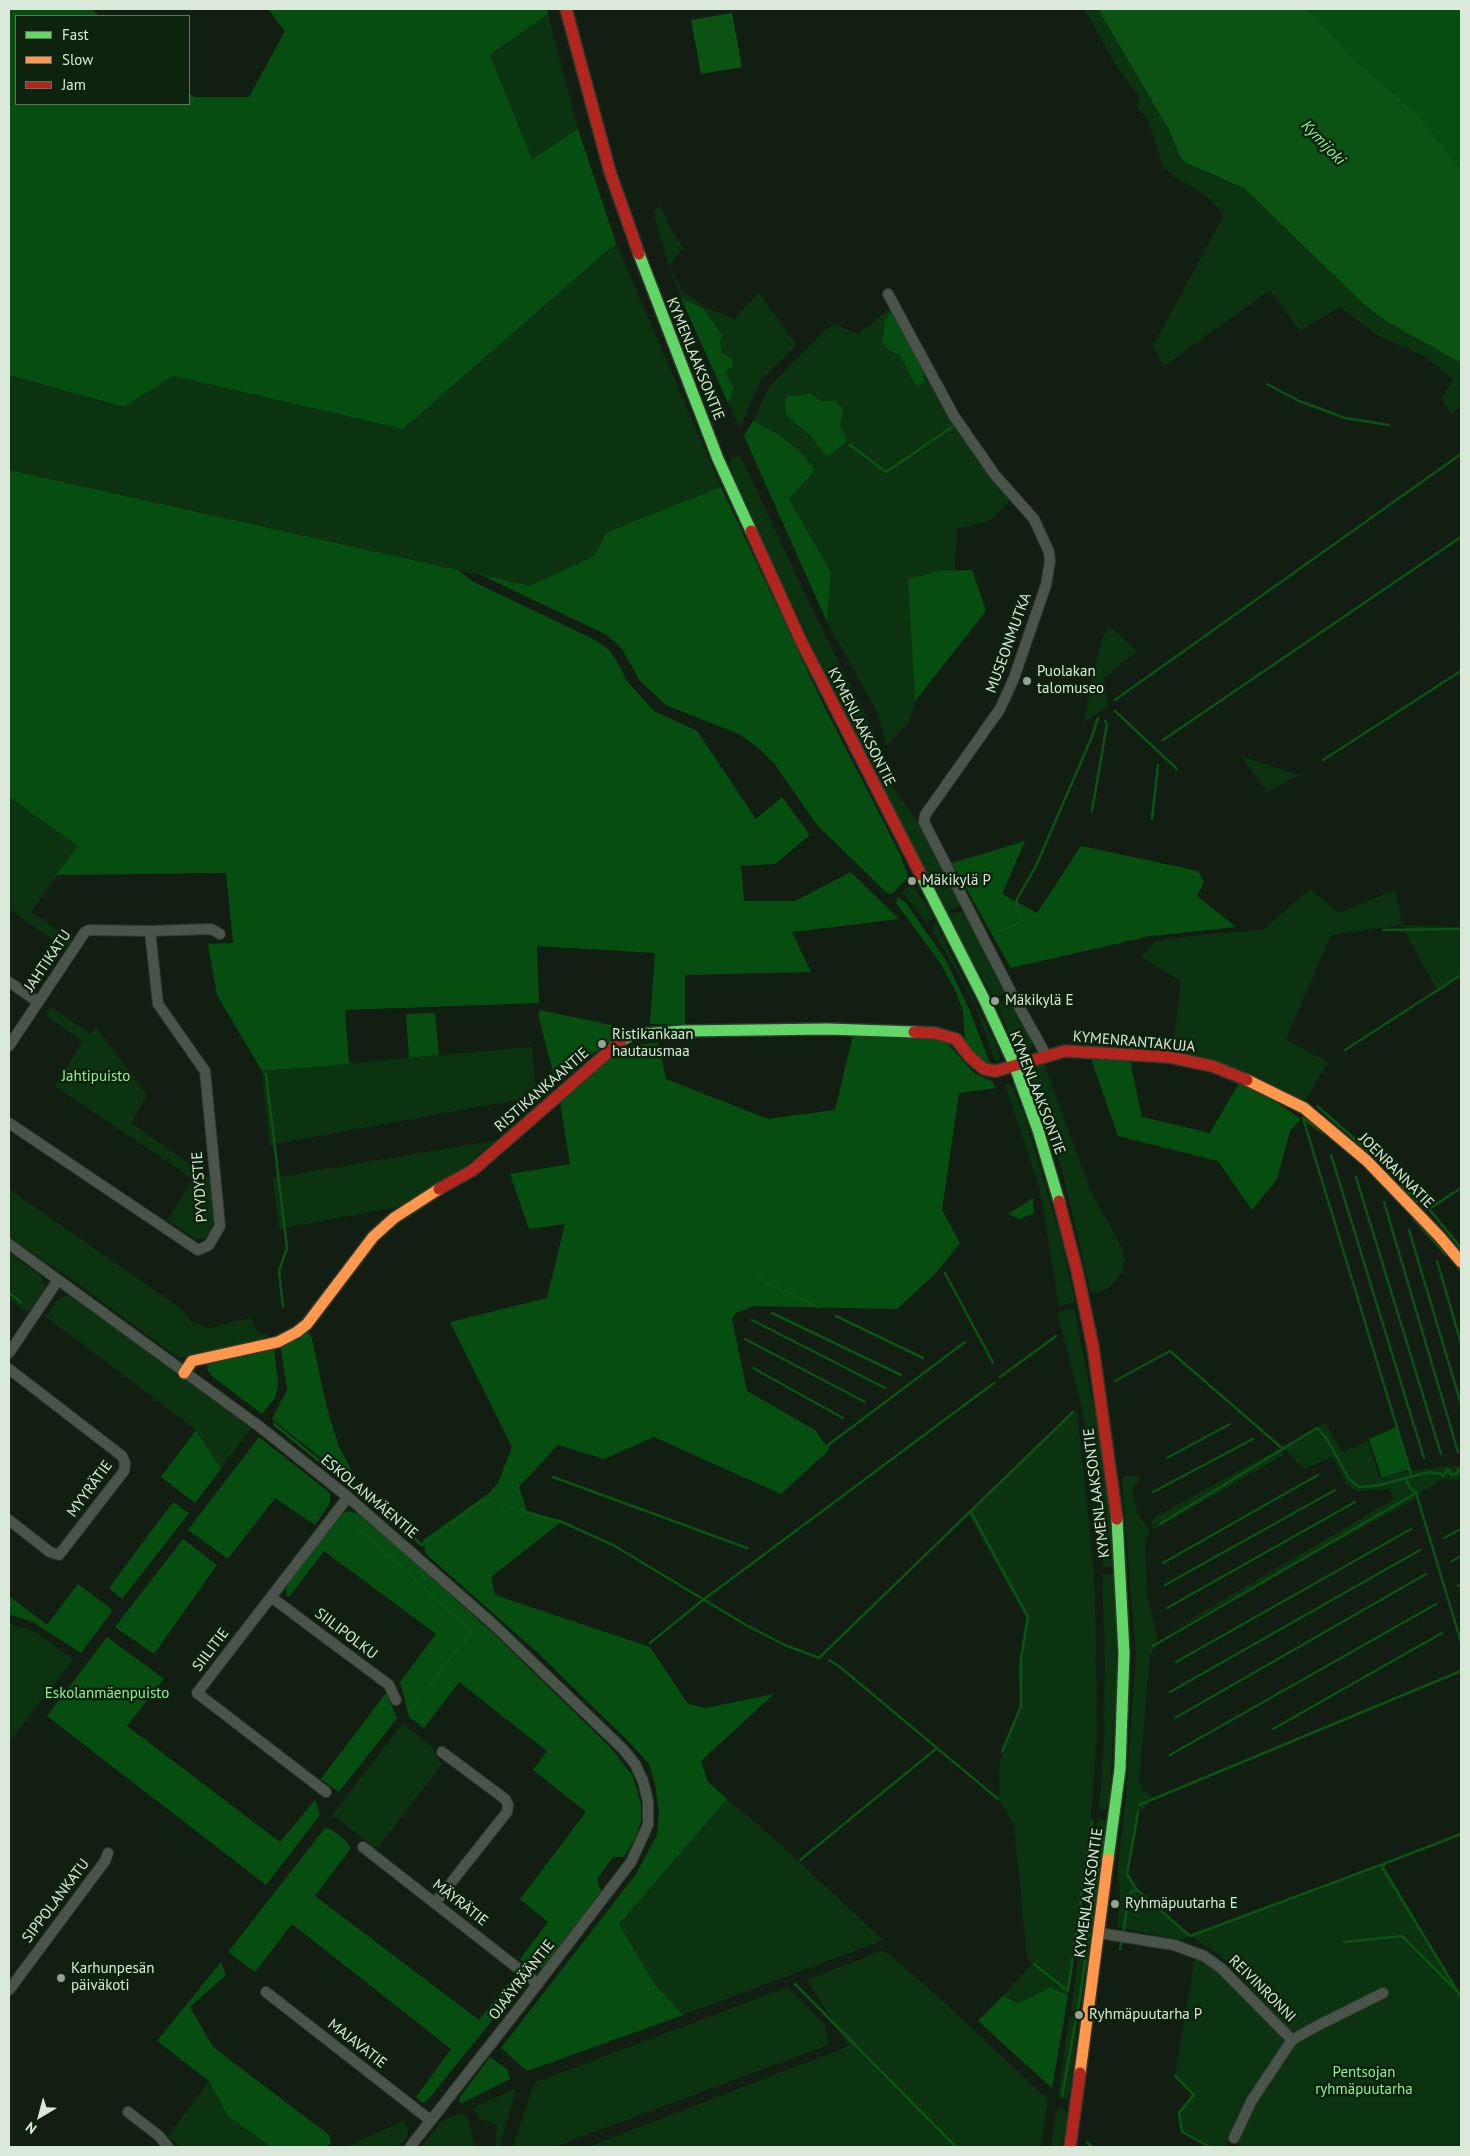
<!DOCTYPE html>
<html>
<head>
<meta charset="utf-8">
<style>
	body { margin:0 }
	#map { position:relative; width:1470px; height:2156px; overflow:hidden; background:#131e13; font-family:"PT Sans",sans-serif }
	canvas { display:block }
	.frame { position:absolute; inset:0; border:10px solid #dbe9da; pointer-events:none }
	.legend { position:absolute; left:15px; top:15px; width:175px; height:90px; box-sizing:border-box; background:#0e230e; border:1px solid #607260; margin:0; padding:6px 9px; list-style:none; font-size:15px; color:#dbe9da }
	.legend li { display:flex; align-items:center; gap:10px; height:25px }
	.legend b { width:25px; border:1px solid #607260 }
	.north { position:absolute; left:15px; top:2091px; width:50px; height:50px; -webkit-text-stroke:4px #0e230e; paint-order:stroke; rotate:217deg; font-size:14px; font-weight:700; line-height:20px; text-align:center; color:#dbe9da }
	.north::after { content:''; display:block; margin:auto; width:18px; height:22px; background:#dbe9da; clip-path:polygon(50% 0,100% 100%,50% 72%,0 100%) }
</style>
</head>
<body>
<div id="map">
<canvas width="1470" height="2156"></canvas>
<div class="frame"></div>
<ul class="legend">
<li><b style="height:6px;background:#63d668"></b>Fast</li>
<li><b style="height:6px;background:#ff974d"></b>Slow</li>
<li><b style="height:6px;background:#b3261e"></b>Jam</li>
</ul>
<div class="north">N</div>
</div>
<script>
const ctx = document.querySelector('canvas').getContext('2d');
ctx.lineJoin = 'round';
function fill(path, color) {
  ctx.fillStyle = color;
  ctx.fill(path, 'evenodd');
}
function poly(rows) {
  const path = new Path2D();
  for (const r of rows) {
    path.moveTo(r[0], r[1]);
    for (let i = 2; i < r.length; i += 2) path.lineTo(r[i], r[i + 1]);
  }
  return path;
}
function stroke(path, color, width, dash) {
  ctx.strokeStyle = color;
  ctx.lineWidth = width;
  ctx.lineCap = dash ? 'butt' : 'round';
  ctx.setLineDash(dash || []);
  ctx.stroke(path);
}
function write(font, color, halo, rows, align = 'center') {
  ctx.font = font + ' "PT Sans",sans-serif';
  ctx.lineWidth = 5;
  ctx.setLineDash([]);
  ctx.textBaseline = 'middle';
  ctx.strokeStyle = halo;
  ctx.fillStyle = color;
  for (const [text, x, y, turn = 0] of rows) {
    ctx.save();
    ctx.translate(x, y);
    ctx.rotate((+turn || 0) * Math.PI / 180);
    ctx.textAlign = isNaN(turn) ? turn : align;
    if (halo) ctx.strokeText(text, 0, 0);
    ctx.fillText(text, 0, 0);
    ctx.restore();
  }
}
fill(poly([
	[1084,9,1098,9,1169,130,1180,156,1209,174,1245,189,1367,307,1386,321,1457,361,1461,362,1461,407,1451,414,1441,399,1453,380,1426,357,1377,335,1340,307,1300,331,1270,290,1163,367,1153,346,1223,217,1219,209,1205,195,1176,178,1163,166,1147,117,1137,108,1139,96,1117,67],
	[548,14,578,129,532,159,490,55],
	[660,205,672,231,683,248,669,266,683,292,705,307,734,319,759,293,797,345,761,380,740,428,728,403,734,390,725,372,720,343,703,308,681,298,669,266,653,212],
	[616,243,721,487,607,532,594,556,530,586,9,470,9,375,124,407,173,376,403,429],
	[891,308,1012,499,989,522,957,528,955,571,938,571,908,579,915,701,909,722,887,745,876,710,827,622,831,572,789,499,753,421,769,387,826,329,834,324,858,334],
	[740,455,815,615,874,732,882,768,893,788,928,836,963,905,949,910,951,915,965,910,1006,993,994,998,964,947,835,695,733,476,729,460],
	[1109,625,1137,651,1104,678,1108,706,1083,723,1101,642],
	[1241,756,1299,775,1267,792],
	[9,797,78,846,31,912,74,941,67,950,9,909],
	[914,886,934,918,927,923,902,892,907,887],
	[1310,889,1339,913,1395,890,1402,925,1461,927,1461,974,1437,990,1401,925,1331,935,1286,1039,1328,1062,1306,1099,1300,1101,1210,1058,1172,1053,1181,981,1141,957,1156,941,1207,934,1263,930],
	[936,924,996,1045,999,1056,999,1060,996,1062,975,1006,959,975,931,928],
	[1010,997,1032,1039,1033,1045,1027,1052,1019,1048,1012,1041,997,1003],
	[51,1007,91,1034,96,1027,147,1095,131,1123,210,1178,214,1216,211,1230,205,1238,198,1239,192,1237,168,1220,193,1179,55,1086,83,1041,45,1015],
	[532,1047,536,1103,510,1125,516,1100,270,1145,262,1071],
	[1042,1061,1045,1066,1091,1192,1121,1246,1125,1259,1122,1272,1114,1283,1103,1291,1091,1293,1062,1170,1029,1076,1030,1070,1034,1063],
	[1008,1083,1014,1090,1025,1117,1062,1243,1075,1302,1059,1307,1040,1190,1005,1085],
	[497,1140,464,1167,397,1207,279,1229,273,1178],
	[9,1189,180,1308,191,1321,209,1328,250,1318,258,1334,268,1333,268,1337,192,1356,181,1358,173,1354,70,1278,9,1237],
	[9,1253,41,1276,45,1287,42,1296,27,1313,9,1299],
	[66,1295,77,1299,251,1428,221,1469,196,1430,46,1317,58,1299],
	[1074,1308,1099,1436,1113,1541,1115,1566,1103,1567,1092,1463,1081,1404,1057,1312],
	[1077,1410,1093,1562,1095,1606,1097,1729,1089,1849,1068,1996,1051,1987,1018,2002,1003,1996,1032,1964,1027,1957,1014,1826,999,1800,1000,1761,1021,1707,1018,1667,1026,1618,968,1513],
	[1325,1423,1342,1452,1368,1441,1380,1479,1409,1471,1454,1466,1461,1466,1461,1480,1443,1479,1425,1489,1413,1500,1159,1638,1394,1499,1390,1489,1356,1491,1348,1486,1332,1457,1304,1469,1282,1447],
	[1279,1449,1285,1454,1155,1529,1150,1520],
	[1124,1476,1142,1476,1133,1488,1133,1497,1138,1514,1150,1530,1145,1542,1147,1594,1158,1640,1150,1656,1139,1779,1141,1789,1155,1798,1138,1813,1127,1874,1136,1889,1190,1936,1383,1863,1461,1998,1461,2147,1238,2147,1242,2129,1256,2099,1294,2045,1389,1996,1386,1988,1370,1993,1296,2032,1289,2030,1220,1955,1190,1936,1182,1940,1117,1927,1120,1896,1117,1872,1126,1797,1136,1654,1122,1481],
	[1102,1574,1114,1574,1117,1671,1109,1801,1106,1809,1102,1811,1099,1810,1104,1743,1105,1661],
	[9,1624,36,1632,73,1660,9,1742],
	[403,1723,433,1748,438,1760,443,1763,377,1849,332,1815],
	[727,1799,769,1834,882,1939,876,1943,683,2015,655,1985,605,1919],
	[1098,1818,1105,1820,1106,1824,1083,1991,1079,2008,1077,2011,1072,2012,1071,2010],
	[881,1951,888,1953,945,2003,1048,2100,1041,2147,588,2147,849,2046,807,1980],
	[1195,1957,1216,1969,1284,2036,1286,2044,1247,2099,1225,2147,1212,2147,1183,2132,1178,2112,1193,2092,1175,2075],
	[788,1987,826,2026,828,2045,554,2147,513,2147,534,2083],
	[1071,2016,1077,2018,1076,2041,1070,2093,1066,2099,1058,2097,1069,2017],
	[209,2081,227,2115,271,2147,180,2147,168,2136],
	[514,2089,516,2092,499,2147,496,2147,497,2124,480,2120,474,2107],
	[1058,2108,1064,2109,1067,2117,1062,2147,1051,2147,1055,2114],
	[458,2114,463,2114,468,2119,475,2147,421,2147,443,2120],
	[404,2121,408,2130,406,2138,399,2147,345,2147]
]), '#0c330f');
fill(poly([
	[9,9,91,9,100,16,16,16,16,104,189,104,189,92,194,97,249,97,285,31,268,9,547,9,548,14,490,55,532,159,578,129,616,243,403,429,173,376,124,407,9,375],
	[1306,9,1461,9,1461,170,1419,115,1353,58,1318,18],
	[681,298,703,308,722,335,720,343,722,353,732,359,733,366,725,372,734,390,728,403],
	[889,313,896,315,900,327,923,369,924,383,916,386,900,355,889,350,882,343,885,323],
	[810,393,821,401,836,401,843,410,840,426,847,441,829,456,823,452,812,437,786,415,785,402,788,396,799,396],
	[753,421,779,435,802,454,815,470,789,499,831,572,827,622,744,436],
	[9,470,458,570,472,581,593,639,607,648,617,661,626,680,654,711,697,731,756,819,782,797,810,835,775,864,741,866,744,901,795,901,851,872,899,919,792,932,811,972,685,975,685,1025,650,1024,655,953,537,946,539,1003,345,1010,349,1064,262,1071,217,995,208,944,233,943,226,873,56,875,78,846,9,797],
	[721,487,823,704,900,854,908,877,892,894,887,893,817,825,776,766,760,749,739,734,666,705,640,681,622,649,607,635,479,574,530,586,594,556,607,532],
	[972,570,986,611,915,701,908,579,938,571],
	[1025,841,1002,894,1037,913,1081,846,1198,871,1204,882,1197,896,1236,927,1150,936,1011,968,952,863],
	[898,897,906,903,945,959,970,1011,990,1064,986,1064,965,1042,963,1011,957,994,941,964,896,903],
	[540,1010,611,1025,624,1033,588,1057,563,1079,555,1079,538,1015],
	[435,1013,439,1055,409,1058,406,1014],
	[853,1035,927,1037,948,1044,975,1074,992,1081,996,1088,959,1093,942,1210,960,1243,935,1274,897,1309,754,1306,736,1313,732,1319,747,1391,815,1430,829,1450,781,1494,654,1437,604,1459,558,1445,519,1487,527,1511,561,1522,491,1577,495,1595,650,1647,688,1704,706,1708,774,1694,701,1761,708,1782,727,1799,619,1924,655,1985,683,2015,527,2071,501,2048,636,1874,657,1835,659,1812,655,1784,649,1764,632,1745,537,1652,426,1554,423,1540,488,1494,498,1483,512,1447,450,1322,547,1298,565,1224,529,1229,510,1174,570,1164,560,1102,619,1051,632,1045,658,1043,666,1079,768,1119,835,1110],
	[1091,1059,1130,1061,1142,1117,1210,1133,1239,1083,1270,1098,1301,1119,1290,1131,1277,1179,1252,1210,1218,1161,1118,1136],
	[1033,1198,1034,1213,1020,1219,1008,1214],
	[308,1332,311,1335,327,1408,339,1447,351,1469,349,1480,272,1419,287,1390,281,1349,283,1346],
	[274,1347,278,1385,275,1398,262,1414,212,1376,208,1371,207,1366,209,1364],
	[1396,1427,1410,1469,1382,1478,1369,1439],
	[196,1430,221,1469,195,1503,161,1477],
	[259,1437,330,1493,330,1503,315,1525,275,1498,228,1559,188,1530],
	[173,1502,189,1513,122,1599,109,1588],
	[348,1511,360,1514,493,1633,610,1747,633,1776,641,1804,641,1821,635,1839,624,1857,613,1857,597,1879,601,1891,543,1967,537,1969,530,1967,520,1959,548,1922,520,1899,586,1812,533,1770,547,1751,459,1682,424,1728,409,1717,400,1682,436,1634,324,1551,289,1597,286,1595,287,1585,341,1514],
	[183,1539,217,1565,154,1654,115,1627],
	[78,1584,110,1608,112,1611,81,1653,33,1622,9,1614,9,1596,47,1625],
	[107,1637,164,1679,127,1726,280,1842,315,1800,320,1815,266,1885,47,1716],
	[386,1693,397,1718,339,1792,321,1779],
	[325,1828,331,1829,346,1841,351,1848,315,1896,479,2020,514,1976,518,1980,519,1987,512,1996,426,2102,421,2102,416,2097,451,2049,292,1924,255,1972,228,1952],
	[221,1962,226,1975,190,2007,213,2047,329,2135,331,2143,326,2147,271,2147,227,2115,209,2081,157,2041],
	[1051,1987,1068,1996,1052,2088,978,2021,1003,1996,1018,2003],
	[490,2057,507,2069,510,2079,462,2103,459,2102,460,2097]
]), '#064e10');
fill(poly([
	[1098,9,1306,9,1318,18,1353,58,1419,115,1461,170,1461,362,1457,361,1386,321,1367,307,1245,189,1185,162,1180,156,1169,130],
	[732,13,742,67,701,74,691,20]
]), '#0a5313');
stroke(poly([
	[1267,384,1299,401,1345,418,1389,425],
	[850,445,886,472,955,425],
	[1461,624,1461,628],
	[1115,700,1461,454],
	[1115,711,1177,769],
	[1163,740,1461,537],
	[1323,760,1461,671],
	[1092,811,1107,724,1105,721],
	[1152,819,1158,765],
	[1383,930,1461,929],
	[1002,931,1022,921,1016,909,1017,899,1036,866,1091,739,1098,718],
	[1345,1050,1461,975],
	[266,1074,287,1248,279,1271,283,1307],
	[1317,1106,1381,1162],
	[1303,1118,1412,1477],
	[1304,1119,1322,1132],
	[1331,1155,1424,1458],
	[1356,1177,1441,1454],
	[1401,1185,1423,1206,1429,1209,1461,1248],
	[1384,1202,1458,1452],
	[1429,1209,1461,1188],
	[1413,1218,1446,1255],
	[1409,1230,1461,1404],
	[1437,1261,1461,1343],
	[1457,1266,1461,1271],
	[945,1273,993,1363],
	[757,1278,818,1307],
	[9,1293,22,1303],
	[772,1313,901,1375],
	[836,1316,923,1358],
	[752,1320,885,1388],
	[745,1339,865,1402],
	[753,1368,843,1418],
	[1000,1377,1056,1336],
	[1115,1381,1170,1351,1283,1449],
	[274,1424,422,1545,483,1500,562,1522,613,1545,746,1625,785,1645,819,1658,1073,1412],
	[827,1446,965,1342],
	[1167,1458,1230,1424],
	[553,1477,747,1548],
	[1406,1479,1410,1488,1416,1493,1461,1642],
	[1153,1492,1253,1439],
	[971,1512,1028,1617,1021,1659,1021,1706,1002,1752],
	[1160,1524,1317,1428,1327,1439,1349,1479,1359,1487,1375,1486,1430,1472,1436,1474,1440,1473,1443,1476,1448,1469,1451,1475,1458,1473,1458,1469,1461,1469],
	[356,1526,472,1631,409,1711],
	[1444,1538,1461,1529],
	[1452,1561,1461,1556],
	[1163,1563,1318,1475],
	[1165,1585,1335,1490],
	[1458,1586,1461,1584],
	[1167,1608,1355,1502],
	[650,1643,703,1600,994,1383],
	[1153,1646,1416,1493],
	[829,1660,840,1667,998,1799],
	[1176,1662,1411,1529],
	[1170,1692,1420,1550],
	[1175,1718,1426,1574],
	[1273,1729,1442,1633],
	[1170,1755,1436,1604],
	[1139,1805,1461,1671],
	[1138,1813,1127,1874,1136,1889,1190,1936,1386,1863],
	[1461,1834,1386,1863,1382,1867,1461,1997],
	[800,1860,937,1748],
	[1123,1933,1129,1897,1132,1891,1138,1891],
	[1344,1942,1402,1936,1457,1991],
	[1120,1949,1122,1938],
	[1034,1964,1068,1991,1092,1821],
	[795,1984,955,2146],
	[1078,2009,1105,1828],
	[1175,2076,1194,2095,1179,2113,1182,2132,1210,2147],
	[1062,2096,1076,2019],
	[1087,2142,1092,2147]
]), '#0a5313', 2.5);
const street = poly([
	[888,294,954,416,995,475,1034,519,1049,552,1050,561,1046,585,1014,678,1000,709,925,815,924,822,1012,994,1046,1055],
	[9,982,38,1002],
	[9,1046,85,932,90,930,150,931,211,929,220,934],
	[9,1123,198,1250,209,1245,220,1226,205,1071,158,1004,150,931],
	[9,1244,260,1427,348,1497,493,1624,623,1749,635,1764,643,1781,648,1801,648,1825,631,1862,516,2012,410,2147],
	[9,1353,58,1280],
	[9,1369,122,1456,125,1463,124,1471,59,1555,50,1552,9,1520],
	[271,1597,389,1685,396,1700],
	[326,1792,197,1693,348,1497],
	[363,1847,538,1984],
	[435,1903,507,1812,508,1805,505,1799,442,1752],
	[1099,1933,1174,1945,1204,1956,1221,1968,1292,2040,1252,2100,1234,2138],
	[9,1990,105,1861,108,1853],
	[266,1992,430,2120],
	[1292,2040,1317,2026,1383,1993],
	[128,2112,159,2136,168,2147]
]);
const fast = poly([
	[639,254,718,459,751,531],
	[921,875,984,999,1014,1064,1038,1130,1059,1201],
	[622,1040,631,1035,683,1031,828,1029,914,1032],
	[1108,1859,1120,1769,1124,1653,1117,1519]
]);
const slow = poly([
	[1247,1080,1304,1108,1367,1161,1440,1237,1461,1262],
	[184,1373,192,1361,278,1342,297,1332,307,1324,373,1237,394,1218,439,1189],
	[1080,2073,1108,1859]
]);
const jam = poly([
	[566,9,610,172,639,254],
	[751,531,801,641,921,875],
	[914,1032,935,1033,956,1039,969,1056,984,1069,996,1071,1065,1051,1169,1057,1212,1066,1247,1080],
	[439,1189,473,1170,622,1040],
	[1059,1201,1077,1271,1093,1347,1117,1519],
	[1070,2147,1080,2073]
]);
stroke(street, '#303930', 12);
stroke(fast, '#303930', 14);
stroke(slow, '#303930', 14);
stroke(jam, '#303930', 14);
stroke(street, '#4a544a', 10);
stroke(fast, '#63d668', 11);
stroke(slow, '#ff974d', 11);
stroke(jam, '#b3261e', 11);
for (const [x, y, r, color] of [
	[1027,681,5,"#95a294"],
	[912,881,5,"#95a294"],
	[995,1001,5,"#95a294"],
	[602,1044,5,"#95a294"],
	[1115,1904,5,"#95a294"],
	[61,1978,5,"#95a294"],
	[1079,2015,5,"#95a294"]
]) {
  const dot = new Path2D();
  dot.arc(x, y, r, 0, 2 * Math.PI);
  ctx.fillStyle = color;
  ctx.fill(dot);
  stroke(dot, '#0e230e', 2);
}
write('15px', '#dbe9da', '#0e230e', [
	["KYMENLAAKSONTIE",695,359,68],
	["MUSEONMUTKA",1009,643,-70],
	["KYMENLAAKSONTIE",861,727,63],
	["JAHTIKATU",48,961,-56],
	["KYMENRANTAKUJA",1134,1042,5],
	["RISTIKANKAANTIE",542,1090,-41],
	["KYMENLAAKSONTIE",1037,1093,69],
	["JOENRANNATIE",1396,1171,45],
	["PYYDYSTIE",200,1187,-94],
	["MYYRÄTIE",90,1489,-54],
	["KYMENLAAKSONTIE",1097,1493,-97],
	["ESKOLANMÄENTIE",369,1497,40],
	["SIILIPOLKU",346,1634,37],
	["SIILITIE",211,1650,-53],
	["KYMENLAAKSONTIE",1089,1893,-82],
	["SIPPOLANKATU",56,1901,-53],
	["MÄYRÄTIE",460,1903,38],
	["OJAÄYRÄÄNTIE",522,1980,-52],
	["REIVINRONNI",1262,1989,45],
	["MAJAVATIE",357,2044,38]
]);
write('15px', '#dbe9da', '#0e230e', [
	["Puolakan",1037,672],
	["talomuseo",1037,689],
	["Mäkikylä P",922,881],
	["Mäkikylä E",1005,1001],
	["Ristikankaan",612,1035],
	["hautausmaa",612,1052],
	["Ryhmäpuutarha E",1125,1904],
	["Karhunpesän",71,1969],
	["päiväkoti",71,1986],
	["Ryhmäpuutarha P",1089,2015]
], 'left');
write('15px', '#93f194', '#0e230e', [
	["Jahtipuisto",96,1077],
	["Eskolanmäenpuisto",107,1694],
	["Pentsojan",1364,2073],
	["ryhmäpuutarha",1364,2090]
]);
write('italic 16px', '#91ef92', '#0e230e', [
	["Kymijoki",1323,143,46]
]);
</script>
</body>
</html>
